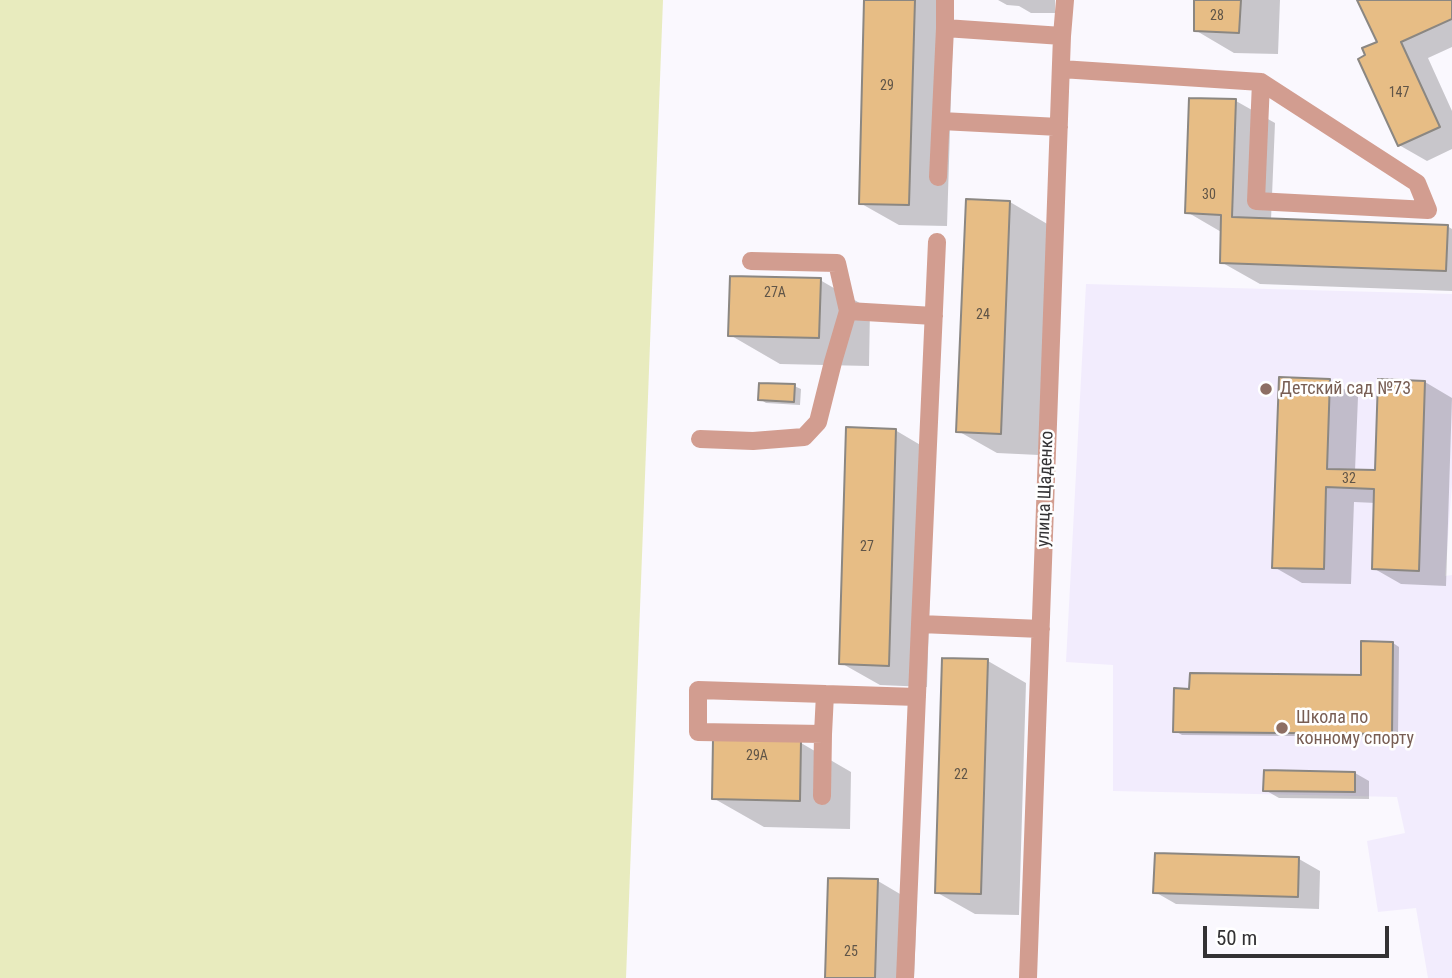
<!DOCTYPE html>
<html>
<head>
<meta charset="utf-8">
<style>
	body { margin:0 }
	#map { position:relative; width:1452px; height:978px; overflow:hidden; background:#faf8fe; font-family:"Roboto Condensed",sans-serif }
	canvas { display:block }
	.scale { position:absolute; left:1203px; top:926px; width:186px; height:32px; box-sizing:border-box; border:4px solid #333234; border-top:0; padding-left:9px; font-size:21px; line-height:24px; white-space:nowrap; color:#333234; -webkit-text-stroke:5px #fff; paint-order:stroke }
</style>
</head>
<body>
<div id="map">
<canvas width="1452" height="978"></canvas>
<div class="scale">50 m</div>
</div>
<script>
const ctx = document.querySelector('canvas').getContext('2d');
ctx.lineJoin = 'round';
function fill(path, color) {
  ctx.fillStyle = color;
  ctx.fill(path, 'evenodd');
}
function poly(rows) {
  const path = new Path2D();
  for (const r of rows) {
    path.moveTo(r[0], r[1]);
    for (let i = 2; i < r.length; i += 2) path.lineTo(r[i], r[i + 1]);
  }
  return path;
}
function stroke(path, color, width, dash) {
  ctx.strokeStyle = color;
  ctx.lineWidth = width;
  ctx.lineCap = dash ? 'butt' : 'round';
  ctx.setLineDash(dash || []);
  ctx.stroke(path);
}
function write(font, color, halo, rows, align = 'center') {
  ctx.font = font + ' "Roboto Condensed",sans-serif';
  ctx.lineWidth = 5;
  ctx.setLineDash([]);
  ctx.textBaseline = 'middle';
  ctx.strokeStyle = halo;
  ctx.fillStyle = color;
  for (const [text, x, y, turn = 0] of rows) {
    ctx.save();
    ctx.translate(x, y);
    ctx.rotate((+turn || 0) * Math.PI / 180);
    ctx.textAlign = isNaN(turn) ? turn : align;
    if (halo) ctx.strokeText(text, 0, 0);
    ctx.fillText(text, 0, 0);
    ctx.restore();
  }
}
fill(poly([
	[1086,284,1452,294,1452,484,1445,576,1452,575,1452,978,1428,978,1416,908,1378,912,1367,841,1405,833,1397,797,1113,791,1113,665,1066,662]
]), '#f2ecfd');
fill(poly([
	[0,0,663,0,626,978,0,978]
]), '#e8ebbe');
fill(poly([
	[866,0,954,0,947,226,899,225,860,203],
	[998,0,1055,0,1055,13,1031,13,1019,6,1007,5],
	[1196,0,1280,0,1278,54,1234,53,1195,30],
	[1359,0,1452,0,1452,47,1428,58,1452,111,1452,149,1427,161,1399,145,1379,43],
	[1191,99,1236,101,1275,123,1271,220,1447,226,1452,229,1452,291,1260,284,1221,262,1223,233,1187,212],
	[1010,202,1049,225,1039,455,997,453,958,431],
	[820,280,870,309,869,366,780,364,730,335],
	[1330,381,1358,397,1355,471,1377,472,1380,381,1425,382,1452,398,1446,586,1401,584,1373,568,1376,503,1354,502,1351,584,1302,583,1274,567],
	[794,386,801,389,800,405,766,403,760,399],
	[895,430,934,453,927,687,880,685,841,663],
	[1393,643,1399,647,1398,737,1182,735,1175,731,1362,677],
	[988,661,1026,683,1019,915,975,914,936,892],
	[801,743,851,772,850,829,764,827,713,798],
	[1355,773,1369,781,1369,799,1279,798,1265,790],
	[1299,859,1320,871,1319,909,1176,904,1155,892],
	[878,881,917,904,914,978,826,978]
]), '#0003');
const building = poly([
	[864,0,915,0,909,205,859,204,864,0],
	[1194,0,1241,0,1239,33,1194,31,1194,0],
	[1357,0,1452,0,1452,19,1401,42,1440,127,1398,146,1358,59,1365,55,1362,48,1377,42,1357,0],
	[1189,98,1236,99,1232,217,1448,225,1446,271,1220,263,1221,215,1185,213,1189,98],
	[966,199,1010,201,1001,434,956,432,966,199],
	[730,276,821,278,819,338,728,336,730,276],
	[1279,377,1330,379,1327,469,1375,470,1378,379,1425,381,1419,571,1372,569,1374,489,1326,487,1324,569,1272,568,1279,377],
	[759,383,795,384,794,402,758,400,759,383],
	[846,427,896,429,889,666,839,664,846,427],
	[1361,641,1393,642,1392,734,1173,732,1174,688,1189,689,1190,673,1361,675,1361,641],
	[942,658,988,659,981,894,935,893,942,658],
	[713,739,801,741,800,801,712,799,713,739],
	[1264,770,1355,772,1355,792,1263,791,1264,770],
	[1155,853,1299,857,1298,897,1153,893,1155,853],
	[828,878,878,879,875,978,825,978,828,878]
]);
fill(building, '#e7bd85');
stroke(building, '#8b8782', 2);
stroke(poly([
	[945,0,945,28,1062,36],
	[1061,69,1261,82,1256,201,1428,210,1417,183,1261,82],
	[941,121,1059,127],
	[938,177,945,28],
	[751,261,837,263,848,311,934,316],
	[700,439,753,441,804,437,818,422,833,362,848,311],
	[920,624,937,242],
	[825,694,823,734,698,732,698,690,825,694,917,697],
	[822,796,823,734],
	[905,978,920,624,1041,629],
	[1028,978,1062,36,1065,0]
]), '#d29d90', 18);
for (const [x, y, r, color] of [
	[1266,389,7,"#8d6e63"],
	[1282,728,7,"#8d6e63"]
]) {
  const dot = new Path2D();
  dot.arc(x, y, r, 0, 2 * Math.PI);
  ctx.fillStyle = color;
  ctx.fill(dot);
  stroke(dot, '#fff', 2.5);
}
write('14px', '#605548', null, [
	["28",1217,16],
	["29",887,86],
	["147",1399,93],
	["30",1209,195],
	["27А",775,293],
	["24",983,315],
	["32",1349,479],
	["27",867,547],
	["29А",757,756],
	["22",961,775],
	["25",851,952]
]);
write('18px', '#785e54', '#fff', [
	["Детский сад №73",1280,389],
	["Школа по",1296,718],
	["конному спорту",1296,739]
], 'left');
write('18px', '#333234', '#fff', [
	["улица Щаденко",1046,489,-88]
]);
</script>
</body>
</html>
